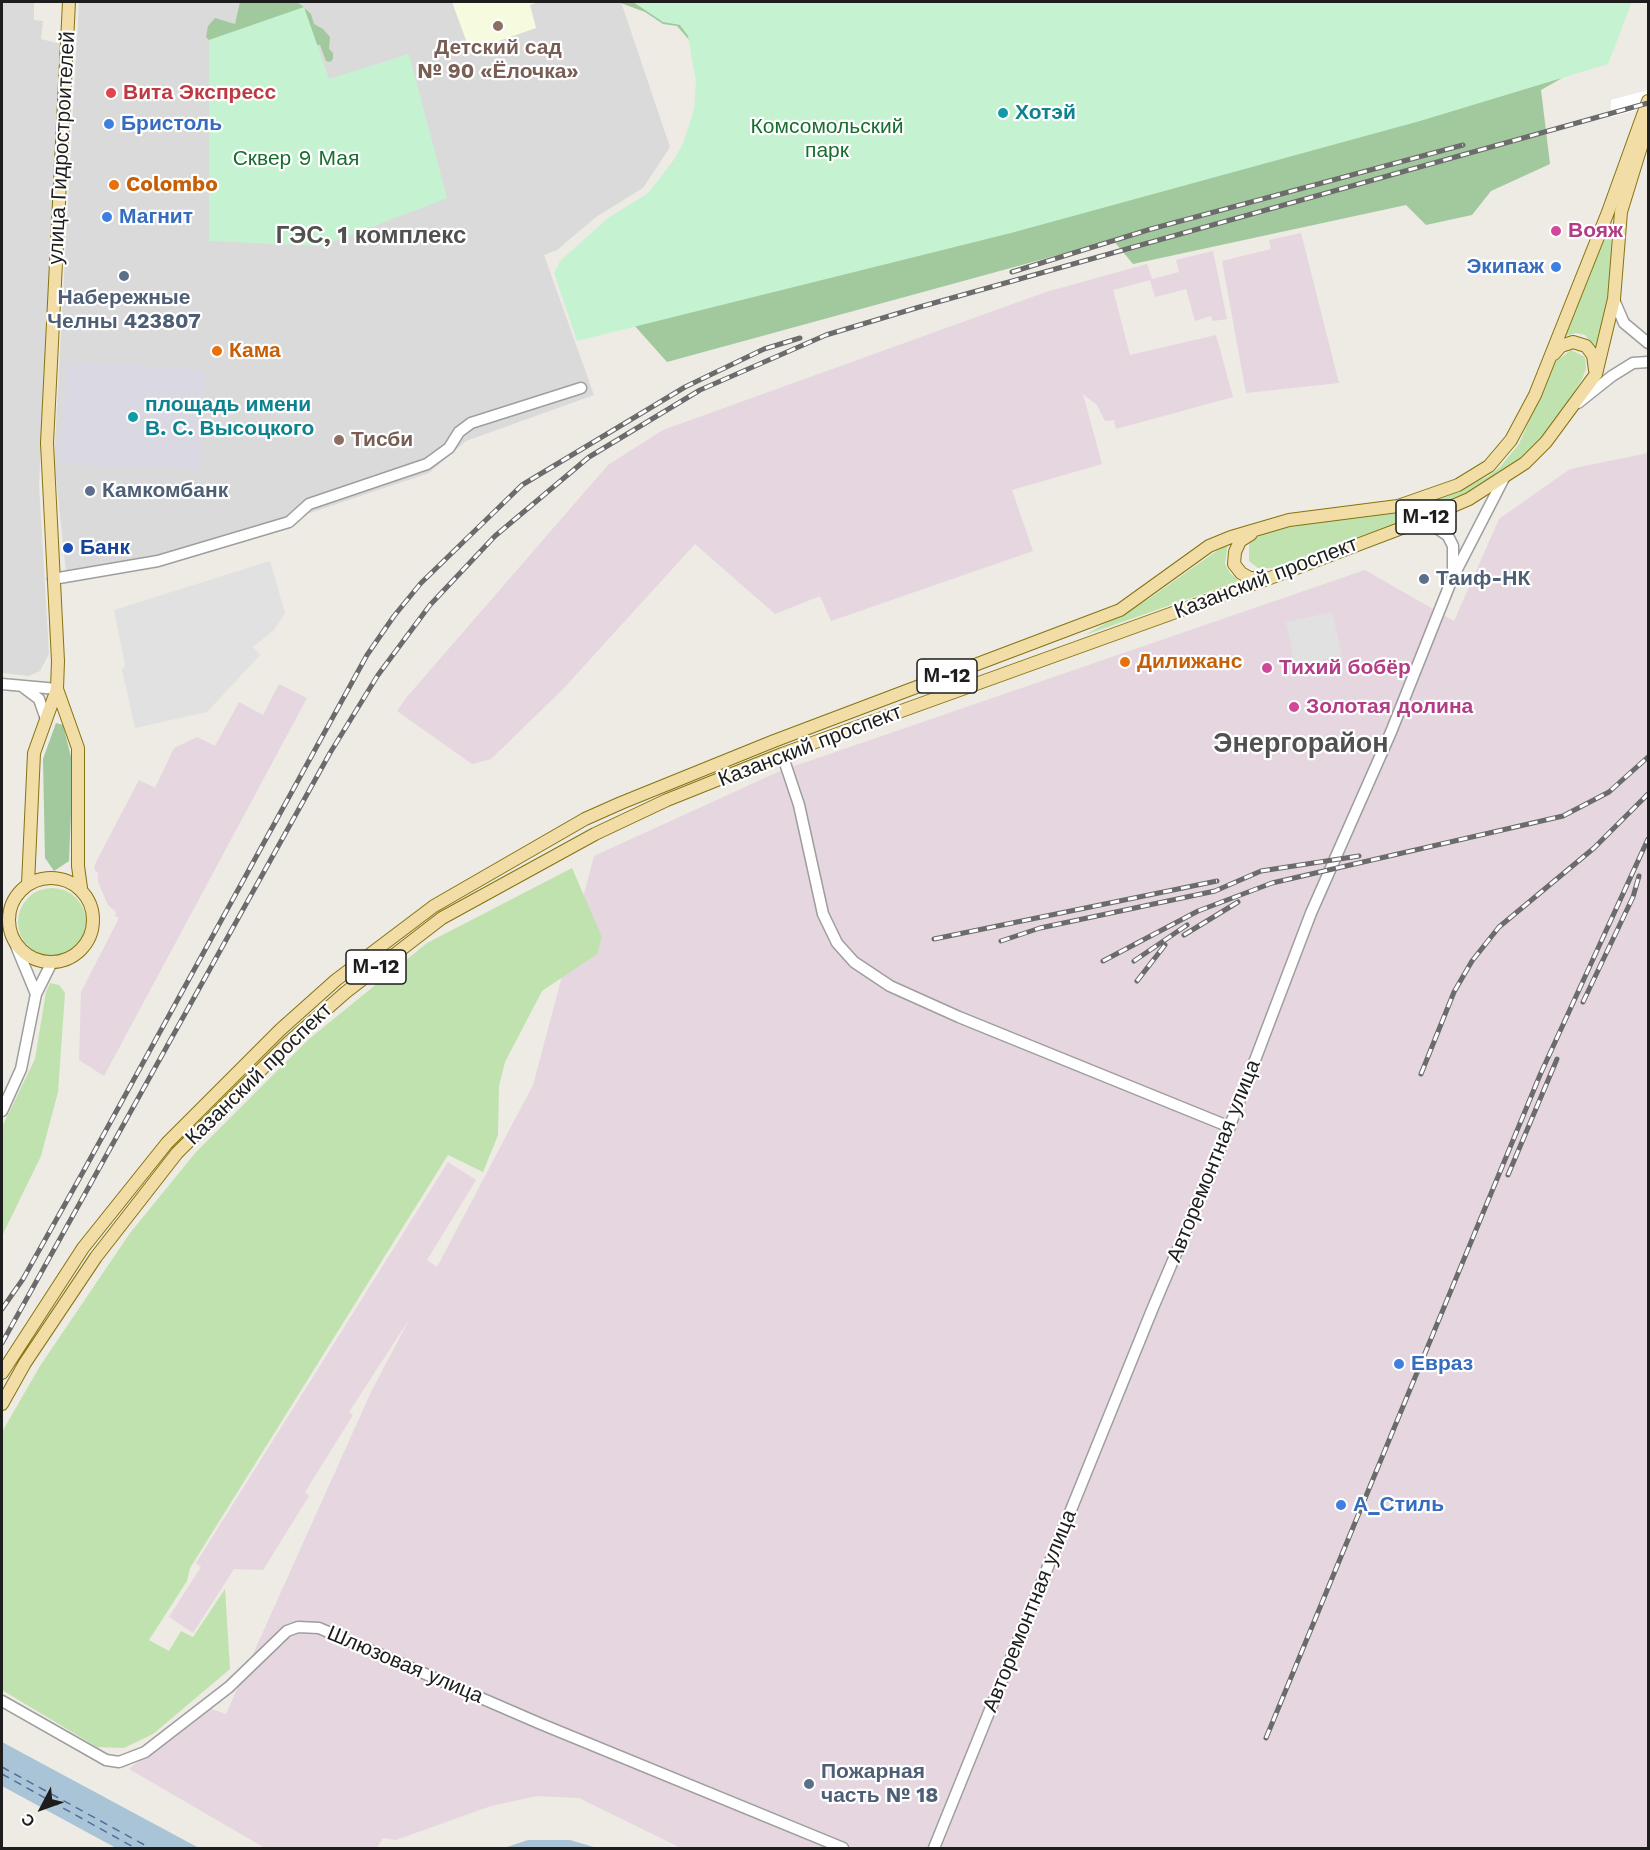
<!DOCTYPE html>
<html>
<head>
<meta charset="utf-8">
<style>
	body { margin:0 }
	#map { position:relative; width:1650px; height:1850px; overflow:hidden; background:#edebe4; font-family:"Work Sans",sans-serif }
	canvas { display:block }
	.frame { position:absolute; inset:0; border:3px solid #1d1d1d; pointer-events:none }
	.north { position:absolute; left:12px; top:1778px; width:60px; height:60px; -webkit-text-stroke:4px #fff; paint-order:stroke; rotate:229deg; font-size:16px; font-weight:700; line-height:24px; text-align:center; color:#1d1d1d }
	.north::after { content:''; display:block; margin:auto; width:21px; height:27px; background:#1d1d1d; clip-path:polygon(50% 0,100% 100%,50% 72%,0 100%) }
</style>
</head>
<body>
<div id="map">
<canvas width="1650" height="1850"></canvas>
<div class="frame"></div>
<div class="north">С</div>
</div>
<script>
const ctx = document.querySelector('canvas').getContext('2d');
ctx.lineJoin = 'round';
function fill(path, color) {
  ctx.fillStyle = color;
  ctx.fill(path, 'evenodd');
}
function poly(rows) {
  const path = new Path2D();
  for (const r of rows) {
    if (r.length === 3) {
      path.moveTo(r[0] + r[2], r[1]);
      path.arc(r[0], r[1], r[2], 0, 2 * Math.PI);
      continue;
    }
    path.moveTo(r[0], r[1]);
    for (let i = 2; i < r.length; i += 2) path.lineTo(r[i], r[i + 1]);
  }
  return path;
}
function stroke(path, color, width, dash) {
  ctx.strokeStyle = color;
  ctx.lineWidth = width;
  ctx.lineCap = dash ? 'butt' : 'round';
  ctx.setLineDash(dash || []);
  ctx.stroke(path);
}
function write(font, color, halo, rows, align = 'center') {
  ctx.font = font + ' "Work Sans",sans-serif';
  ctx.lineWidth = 4.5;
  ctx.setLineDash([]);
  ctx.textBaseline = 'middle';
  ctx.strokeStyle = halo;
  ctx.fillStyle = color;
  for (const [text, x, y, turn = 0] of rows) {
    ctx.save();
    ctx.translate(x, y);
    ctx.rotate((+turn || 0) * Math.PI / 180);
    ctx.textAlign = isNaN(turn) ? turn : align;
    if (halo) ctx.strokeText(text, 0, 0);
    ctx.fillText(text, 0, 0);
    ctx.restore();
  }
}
fill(poly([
	[2,2,34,2,34,20,43,21,41,39,61,44,39,485,49,654,40,671,29,676,2,673],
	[79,2,621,2,670,147,643,188,596,217,557,250,544,255,594,395,466,441,429,473,307,514,290,527,177,561,67,581,54,460]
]), '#dbdada');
fill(poly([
	[1301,233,1339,383,1246,393,1222,261,1271,249,1269,240],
	[1213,251,1227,319,1213,321,1211,316,1195,321,1186,289,1155,297,1150,280,1113,290,1130,355,1216,335,1233,397,1116,429,1114,420,1105,421,1097,405,1083,394,1102,464,1012,490,1033,551,831,621,820,596,775,614,695,544,563,689,491,759,472,764,397,711,406,698,608,465,663,430,1046,292,1147,264,1152,279,1179,272,1176,260],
	[1648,453,1648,1848,681,1848,579,1798,537,1796,491,1806,396,1840,383,1838,377,1848,265,1848,129,1769,206,1707,226,1714,372,1390,410,1318,349,1412,353,1415,305,1492,309,1496,263,1570,234,1569,193,1633,169,1617,201,1567,196,1563,448,1162,476,1180,427,1260,437,1267,533,1085,594,856,780,771,1365,570,1454,621,1499,519,1570,469],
	[279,684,307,698,104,1076,79,1060,81,992,119,918,115,916,116,912,108,905,98,882,98,873,94,869,96,862,139,780,155,788,174,748,197,737,215,746,239,702,263,715]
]), '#e5d6e0');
fill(poly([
	[452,2,538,2,530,5,536,28,470,51]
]), '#f6fbdf');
fill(poly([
	[1613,209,1609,294,1597,349,1585,335,1576,333,1565,336],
	[1571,350,1585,357,1586,369,1582,379,1554,424,1532,449,1514,465,1480,487,1416,516,1272,568,1258,568,1249,561,1249,544,1260,534,1299,525,1405,510,1458,492,1488,476,1500,467,1519,444,1555,362],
	[1228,543,1225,564,1230,573,1239,581,1085,635,1150,598],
	[572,868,602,937,597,954,542,991,505,1062,499,1086,498,1135,483,1172,448,1155,190,1568,187,1581,149,1640,169,1651,181,1631,193,1637,225,1589,230,1669,153,1734,124,1748,97,1747,2,1690,2,1432,40,1366,130,1233,196,1152,309,1039,427,943],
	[52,922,34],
	[50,983,59,985,65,993,58,1092,41,1156,2,1236,2,1127,35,1059,46,992]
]), '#bfe2af');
fill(poly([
	[240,2,294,2,300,4,311,14,314,24,323,29,330,37,329,49,333,53,333,59,330,62,326,61,320,45,209,40,206,37,208,26,215,18,235,24],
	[618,2,1612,2,1583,66,1541,90,1550,164,1491,191,1472,215,1426,225,1406,205,1133,264,1113,240,667,362,634,325,648,194,673,162,687,139,696,117,698,84,690,41,677,26,663,24,645,12],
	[56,723,63,725,73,765,69,861,54,871,45,858,43,759]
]), '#a2c89d');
fill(poly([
	[633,2,1632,2,1608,64,1420,121,1011,233,577,341,554,273,560,261,608,218,648,193,673,162,684,141,694,109,696,82,688,36,680,25,663,22],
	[304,7,329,79,409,54,447,198,322,246,209,241,209,40]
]), '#c5f3d1');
fill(poly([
	[270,561,285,613,274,630,253,647,260,655,207,712,135,728,122,670,125,665,114,610],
	[1332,612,1342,655,1295,666,1286,622]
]), '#e1e1e1');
fill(poly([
	[67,361,205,370,200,469,60,464]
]), '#dad8e2');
fill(poly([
	[2,1742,199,1848,116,1848,2,1786],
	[528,1840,570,1840,597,1848,504,1848]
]), '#a9c4d6');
fill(poly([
	[1648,90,1648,107,1611,117,1611,100]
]), '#fff');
stroke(poly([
	[2,1767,150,1848],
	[2,1774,135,1848]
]), '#546da1', 1.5, [8, 6]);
const minor = poly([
	[1614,300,1624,323,1648,343],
	[1578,403,1612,376,1633,363,1648,362],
	[1412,526,1425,524,1438,529,1448,536,1453,546,1453,573],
	[53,579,158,561,289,522,309,504,427,464,449,448,459,432,471,423,581,388],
	[2,684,57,689],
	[23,687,39,699,46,719],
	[782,754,799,805,823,914,837,943,854,962,890,986,959,1017,1230,1127],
	[12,936,36,994],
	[2,1111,21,1069,36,994,52,962],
	[2,1701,106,1760,119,1762,145,1752,229,1687,287,1631,298,1627,319,1628,541,1724,843,1848],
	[934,1848,1152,1310,1228,1131,1311,913,1391,732,1452,579,1504,478]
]);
const major = poly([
	[1554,354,1561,346,1573,342,1586,346,1593,355,1595,370],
	[1251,534,1240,541,1235,552,1234,564,1241,573,1250,578,1264,578],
	[57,689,78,748,78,866,81,888],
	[51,920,42],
	[28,884,34,753,57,689,58,661,47,443,69,2],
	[2,1373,83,1248,167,1143,280,1030,336,980,434,906,585,819,621,803,774,741,1120,610,1209,546,1231,537,1289,520,1398,506,1458,485,1489,466,1511,440,1535,395,1608,212,1648,101],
	[2,1404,25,1363,96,1257,177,1153,289,1042,346,992,442,918,595,834,667,800,782,754,1270,578,1402,528,1469,499,1525,463,1546,442,1596,374,1614,299,1621,212,1648,124]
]);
stroke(minor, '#9e9e9e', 13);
stroke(major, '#857310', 14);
stroke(minor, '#fff', 10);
stroke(major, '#f1dda5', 12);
const rail = poly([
	[1012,272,1151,229,1463,145],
	[1184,935,1238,902],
	[934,939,1217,881],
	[1001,941,1040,928,1215,891,1261,871,1359,856],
	[1103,961,1198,911,1272,883,1563,816,1609,792,1648,757],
	[1134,961,1187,925],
	[1137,981,1165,945],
	[1583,1002,1633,897,1639,876],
	[1421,1074,1454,992,1472,961,1499,927,1594,848,1648,794],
	[1508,1175,1557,1059],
	[2,1309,23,1279,83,1172,367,655,394,616,421,583,522,485,685,387,764,349,800,338],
	[2,1343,330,753,378,675,430,605,495,536,589,457,700,390,826,335,916,308,1648,103],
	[1266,1738,1540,1075,1648,839]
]);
stroke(rail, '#6b6b6b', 5);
stroke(rail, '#fff', 3, [9]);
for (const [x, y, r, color] of [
	[498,26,6,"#8d6e63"],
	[111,93,6,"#e0444e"],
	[1003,113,6,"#0f9aa8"],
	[109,124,6,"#3f7fe0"],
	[114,185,6,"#e8710a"],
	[107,217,6,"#3f7fe0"],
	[1556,231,6,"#d1479c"],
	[1556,267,6,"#3f7fe0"],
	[124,276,6,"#5c6f8a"],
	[217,351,6,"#e8710a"],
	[133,417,6,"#0f9aa8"],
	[339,440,6,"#8d6e63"],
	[90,491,6,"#5c6f8a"],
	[68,548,6,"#1a4fb4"],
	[1424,579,6,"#5c6f8a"],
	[1125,662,6,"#e8710a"],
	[1267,668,6,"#d1479c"],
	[1294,707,6,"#d1479c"],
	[1399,1364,6,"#3f7fe0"],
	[1341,1505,6,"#3f7fe0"],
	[809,1784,6,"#5c6f8a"]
]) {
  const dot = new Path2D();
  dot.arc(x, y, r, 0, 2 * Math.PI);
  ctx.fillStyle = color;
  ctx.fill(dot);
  stroke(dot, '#fff', 2);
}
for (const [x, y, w] of [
	[1426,517,60],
	[947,676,60],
	[376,967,60]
]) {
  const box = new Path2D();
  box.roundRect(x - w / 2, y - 17, w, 34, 4.5);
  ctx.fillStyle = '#fff';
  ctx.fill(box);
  stroke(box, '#1d1d1d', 1.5);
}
write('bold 20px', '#1d1d1d', null, [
	["М-12",1426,517],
	["М-12",947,676],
	["М-12",376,967]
]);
write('bold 21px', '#785e54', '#fff', [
	["Детский сад",498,48],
	["№ 90 «Ёлочка»",498,72],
	["Тисби",351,440,"left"]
]);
write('bold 21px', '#be3a42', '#fff', [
	["Вита Экспресс",123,93]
], 'left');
write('bold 21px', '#0d838f', '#fff', [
	["Хотэй",1015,113],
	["площадь имени",145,405],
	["В. С. Высоцкого",145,429]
], 'left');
write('bold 21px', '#366cbe', '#fff', [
	["Бристоль",121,124],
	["Магнит",119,217],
	["Экипаж",1544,267,"right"],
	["Евраз",1411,1364],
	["А_Стиль",1353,1505]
], 'left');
write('21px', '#176e2e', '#fff', [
	["Комсомольский",827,127],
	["парк",827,151],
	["Сквер 9 Мая",296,159]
]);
write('21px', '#1d1d1d', '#fff', [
	["улица Гидростроителей",62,148,-87],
	["Казанский проспект",1266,578,-21],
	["Казанский проспект",810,746,-21],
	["Казанский проспект",259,1074,-44],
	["Авторемонтная улица",1214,1161,-68],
	["Авторемонтная улица",1030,1611,-68],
	["Шлюзовая улица",405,1665,23]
]);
write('bold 21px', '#c56008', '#fff', [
	["Colombo",126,185],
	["Кама",229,351],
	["Дилижанс",1137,662]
], 'left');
write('bold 21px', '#b23c85', '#fff', [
	["Вояж",1568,231],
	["Тихий бобёр",1279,668],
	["Золотая долина",1306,707]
], 'left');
write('bold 21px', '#4e5e75', '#fff', [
	["Набережные",124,298,"center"],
	["Челны 423807",124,322,"center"],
	["Камкомбанк",102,491],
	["Таиф-НК",1436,579],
	["Пожарная",821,1772],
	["часть № 18",821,1796]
], 'left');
write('bold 21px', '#164399', '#fff', [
	["Банк",80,548]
], 'left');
write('bold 24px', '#505050', '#fff', [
	["ГЭС, 1 комплекс",371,236]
]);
write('bold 27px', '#505050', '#fff', [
	["Энергорайон",1301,744]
]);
</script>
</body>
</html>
